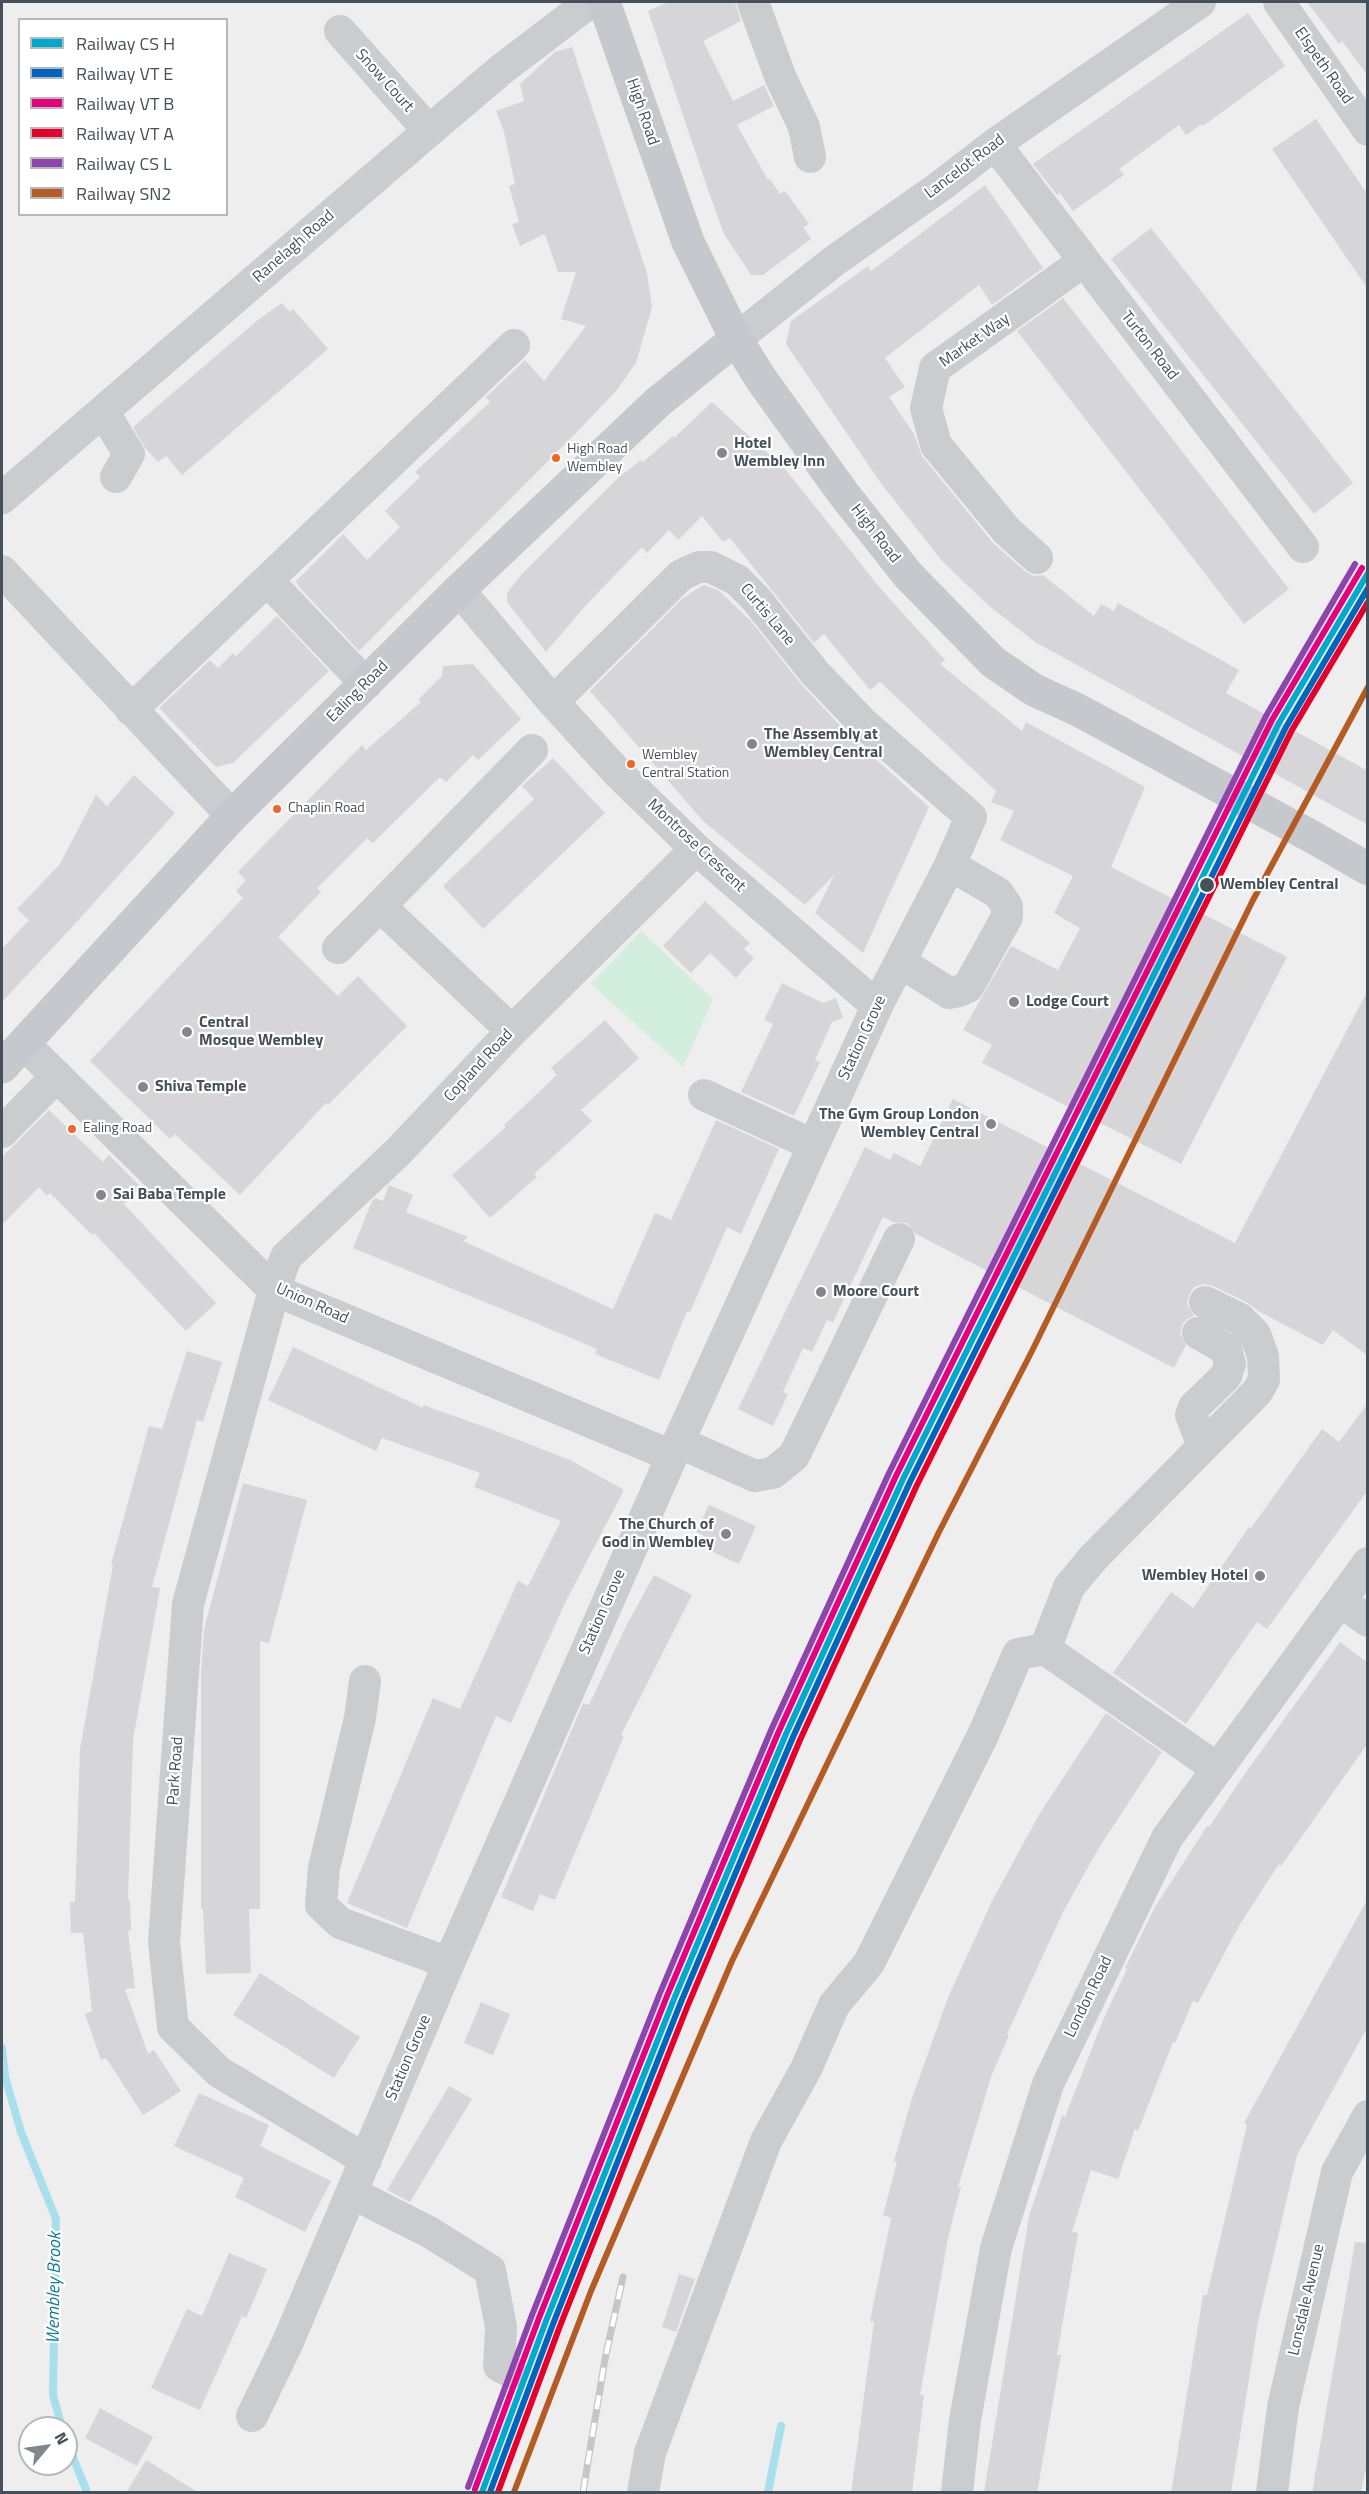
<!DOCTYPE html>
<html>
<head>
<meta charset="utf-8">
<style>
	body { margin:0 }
	#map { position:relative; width:1369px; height:2494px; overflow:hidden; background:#efeeee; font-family:"Titillium Web",sans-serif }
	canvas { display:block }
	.frame { position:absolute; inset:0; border:3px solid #45515a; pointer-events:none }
	.legend { position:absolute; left:18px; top:18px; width:210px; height:198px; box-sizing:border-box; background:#fff; border:2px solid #b5b9bd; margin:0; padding:8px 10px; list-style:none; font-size:18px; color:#45515a }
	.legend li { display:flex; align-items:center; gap:12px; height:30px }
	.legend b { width:30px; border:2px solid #b5b9bd }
	.north { position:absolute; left:18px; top:2416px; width:60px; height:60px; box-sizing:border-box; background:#fff; border:2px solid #b5b9bd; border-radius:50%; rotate:61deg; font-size:16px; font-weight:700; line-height:24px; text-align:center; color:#45515a }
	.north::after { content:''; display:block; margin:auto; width:21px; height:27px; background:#80888e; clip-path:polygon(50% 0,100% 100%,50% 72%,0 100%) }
</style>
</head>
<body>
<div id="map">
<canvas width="1369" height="2494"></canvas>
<div class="frame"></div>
<ul class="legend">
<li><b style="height:8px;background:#00a9ce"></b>Railway CS H</li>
<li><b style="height:8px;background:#0065bd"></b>Railway VT E</li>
<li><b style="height:8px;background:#e5007d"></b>Railway VT B</li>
<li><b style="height:8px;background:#e4002b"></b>Railway VT A</li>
<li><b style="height:8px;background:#8e44ad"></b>Railway CS L</li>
<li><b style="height:8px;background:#b55b24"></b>Railway SN2</li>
</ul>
<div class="north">N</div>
</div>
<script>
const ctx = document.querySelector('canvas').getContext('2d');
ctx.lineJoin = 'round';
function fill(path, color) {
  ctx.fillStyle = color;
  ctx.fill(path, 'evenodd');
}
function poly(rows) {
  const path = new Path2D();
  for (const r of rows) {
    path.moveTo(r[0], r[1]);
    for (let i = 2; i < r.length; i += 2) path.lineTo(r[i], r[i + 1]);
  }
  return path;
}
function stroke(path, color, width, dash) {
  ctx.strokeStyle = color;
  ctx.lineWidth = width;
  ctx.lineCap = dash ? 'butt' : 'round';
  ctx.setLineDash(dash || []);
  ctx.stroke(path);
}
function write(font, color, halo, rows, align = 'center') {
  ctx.font = font + ' "Titillium Web",sans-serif';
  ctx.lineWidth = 4.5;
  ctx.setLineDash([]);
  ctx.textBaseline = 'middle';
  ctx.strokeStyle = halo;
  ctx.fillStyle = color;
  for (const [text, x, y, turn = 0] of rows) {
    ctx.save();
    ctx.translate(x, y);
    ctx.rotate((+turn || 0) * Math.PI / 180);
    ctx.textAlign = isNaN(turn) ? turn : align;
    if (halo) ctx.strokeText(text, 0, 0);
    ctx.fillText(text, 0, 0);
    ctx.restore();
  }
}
fill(poly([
	[641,931,713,999,683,1067,591,984]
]), '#d2eedc');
stroke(poly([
	[2,2048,5,2077,21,2132,56,2219,53,2395,62,2428],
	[66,2440,87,2492],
	[768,2492,781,2426]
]), '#a7dfec', 8);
fill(poly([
	[668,2,735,2,741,21,703,41,733,101,764,85,774,106,737,125,768,180,770,179,780,194,785,191,809,224,803,227,811,239,763,275,751,275,724,234,709,193,648,11],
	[1307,2,1368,2,1368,76,1342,41,1339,44],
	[1248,13,1285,66,1203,126,1202,124,1186,135,1179,125,1119,169,1124,175,1073,211,1060,193,1057,195,1033,164],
	[572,47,647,273,652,307,636,363,616,391,577,432,359,651,298,586,296,581,343,534,367,560,400,527,385,511,420,477,415,472,490,402,486,397,525,360,544,381,586,326,561,319,576,272,558,272,545,234,520,246,512,224,519,222,509,186,515,184,504,132,496,111,524,101,520,84,555,52],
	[1316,119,1368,195,1368,289,1272,149],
	[985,185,1043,268,992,305,979,285,885,358,905,387,889,397,914,434,922,456,993,543,1025,571,1034,576,1043,575,1094,616,1101,604,1114,611,1118,603,1239,670,1226,693,1368,771,1368,825,1035,642,988,605,942,561,880,482,786,344,791,321,868,266,871,271],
	[1151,228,1353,483,1314,514,1111,259],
	[1063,298,1289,589,1244,624,1017,331],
	[282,303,290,312,293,309,328,349,182,475,166,456,158,462,145,448,133,427,259,319],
	[712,402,785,469,880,588,945,660,940,664,1022,731,1026,722,1145,787,1111,867,1287,957,1181,1164,982,1063,992,1045,963,1030,1011,946,1058,970,1080,928,1054,913,1073,876,1000,840,1014,811,991,802,996,791,880,682,870,690,824,634,814,643,730,538,723,542,702,516,678,540,669,530,647,553,642,547,588,603,546,652,507,602,507,593,522,574,619,477,641,460,643,462,673,436,674,438],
	[703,585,718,590,751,621,801,684,850,736,929,807,863,953,815,913,835,874,805,905,703,821,590,691,682,599],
	[277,616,329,671,233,763,216,767,159,708,210,660,218,668,233,653,236,656],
	[473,664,521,719,478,760,473,755,446,782,440,777,373,843,367,838,317,888,321,892,278,937,338,996,358,976,407,1026,328,1105,326,1103,240,1195,175,1134,170,1139,90,1061,243,898,236,891,246,880,238,872,256,853,362,745,366,750,421,702,418,700,442,676,443,666],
	[553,758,605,813,483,929,443,886,534,799,522,786],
	[134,775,175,813,73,926,2,1002,2,949,29,920,17,909,60,864,96,795,107,806],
	[705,901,750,943,744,949,754,958,736,978,710,953,691,973,663,946],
	[782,983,823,1003,836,998,843,1018,832,1022,815,1060,820,1062,794,1116,741,1092,773,1024,764,1020],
	[1368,990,1368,1356,1333,1330,1323,1345,1258,1311,1248,1303,1213,1286,1204,1284,1194,1287,1189,1295,1187,1304,1194,1316,1188,1318,1182,1325,1180,1334,1186,1345,1174,1368,916,1234,907,1223,893,1222,883,1217,833,1322,827,1320,812,1352,803,1348,783,1392,788,1394,773,1426,738,1409,865,1147,890,1160,894,1153,920,1166,953,1099,1235,1243],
	[605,1020,639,1058,581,1110,592,1121,534,1174,537,1177,490,1218,452,1175,506,1127,504,1125,557,1075,551,1068],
	[49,1110,103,1162,109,1155,141,1187,124,1204,216,1303,186,1331,94,1233,92,1235,50,1193,47,1196,39,1187,2,1225,2,1157],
	[716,1120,779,1149,741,1234,727,1227,690,1312,687,1311,659,1380,595,1354,597,1349,526,1319,353,1248,372,1201,375,1198,383,1201,389,1185,413,1195,406,1212,468,1237,463,1241,613,1309,655,1213,671,1220],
	[293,1347,423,1408,423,1405,488,1428,570,1460,624,1490,565,1603,511,1723,496,1716,407,1928,347,1903,433,1698,460,1709,518,1581,528,1586,561,1521,474,1487,480,1473,382,1438,376,1451,268,1400],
	[187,1351,222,1362,203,1422,197,1420,152,1587,160,1588,133,1740,128,1900,130,1900,131,1931,128,1931,135,1988,125,1989,148,2054,154,2050,181,2091,143,2115,106,2058,101,2060,85,2014,92,2011,83,1933,71,1933,70,1902,75,1902,80,1749,113,1565,111,1564,149,1426,162,1429],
	[1368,1403,1368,1490,1267,1629,1257,1622,1186,1724,1113,1673,1171,1592,1193,1608,1249,1527,1251,1528,1322,1429,1339,1442],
	[243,1483,307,1500,269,1643,260,1641,260,1909,249,1909,251,1973,206,1974,203,1909,201,1909,201,1673,204,1629],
	[709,1505,756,1526,739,1564,700,1546,705,1536,696,1532],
	[654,1575,692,1595,621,1735,624,1736,555,1900,540,1894,533,1911,501,1897,583,1703,589,1705,626,1626],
	[1340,1642,1368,1663,1368,1743,1281,1866,1279,1864,1240,1924,1198,2003,1193,2001,1175,2043,1173,2042,1138,2131,1135,2129,1118,2179,1091,2170,1072,2232,1078,2233,1057,2355,1061,2355,1037,2493,984,2493,1029,2216,1062,2116,1065,2117,1103,2020,1127,1969,1125,1968,1155,1907,1207,1826,1209,1827,1246,1772],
	[1106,1713,1162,1752,1100,1846,1063,1912,1007,2034,1009,2035,991,2077,958,2187,961,2187,948,2238,920,2395,924,2395,912,2493,851,2493,874,2322,870,2321,891,2218,883,2215,897,2162,894,2161,911,2101,947,2000,992,1901,1040,1813],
	[1368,1898,1368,2026,1297,2155,1258,2322,1231,2493,1171,2493,1203,2295,1207,2295,1247,2125,1244,2123],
	[260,1973,360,2037,334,2078,233,2015],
	[481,2002,510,2014,493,2055,464,2043],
	[449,2086,472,2099,410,2202,387,2190],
	[199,2093,269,2125,260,2146,331,2181,305,2232,235,2197,244,2178,174,2146],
	[1355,2242,1368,2243,1368,2458,1361,2493,1312,2493],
	[229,2253,267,2269,246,2318,242,2316,200,2410,151,2388,187,2309,202,2316],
	[679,2274,695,2279,676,2332,662,2327],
	[100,2408,153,2437,137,2466,85,2438],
	[146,2460,199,2493,126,2493]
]), '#d6d6d8');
stroke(poly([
	[753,2,780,76,804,127,810,157],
	[1279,2,1368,130],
	[340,31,429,131],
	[995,144,1303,547],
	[736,339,834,261,942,185,995,144,1200,2],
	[103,411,129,454,116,477],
	[2,498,429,131,502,69,590,2],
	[1037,558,1007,531,936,445,926,408,935,368,1084,261],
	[2,571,232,816],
	[268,581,366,684],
	[459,590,553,702,617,772,696,849,877,1006],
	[131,710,514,345],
	[338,948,380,906],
	[900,962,949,993,959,991,968,987,1007,917,1007,906,998,893,950,865],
	[512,1031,380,906,532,750],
	[24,1044,274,1290,672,1456],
	[704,1095,813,1145],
	[2,1132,57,1076],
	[1198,1333,1226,1349,1230,1364,1226,1376,1194,1407,1191,1415,1203,1446],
	[678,1442,755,1476,773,1473,794,1456,899,1239],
	[1340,1601,1368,1621],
	[1045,1649,1069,1587,1094,1557,1257,1392,1264,1380,1263,1356,1255,1334,1240,1319,1205,1302],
	[365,1681,360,1718,324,1868,321,1905,340,1923,449,1963],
	[366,2160,219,2072,173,2027,164,1942,188,1604,274,1290,286,1257,398,1152,512,1031,696,849],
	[352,2193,429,2232,490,2270,501,2327,499,2366,511,2372],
	[252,2416,287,2344,449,1963,672,1456,877,1006,950,865,971,817,863,723,815,673,756,599,737,580,711,567,699,567,681,575,553,702],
	[643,2492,650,2453,766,2141,806,2069,834,2005,869,1963,983,1735,1018,1654,1045,1649,1218,1769],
	[957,2492,965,2420,996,2248,1048,2084,1167,1838,1368,1563],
	[1272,2492,1283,2407,1337,2172,1368,2116]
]), '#cacdcf', 32);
stroke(poly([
	[604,2,688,242,736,339,761,379,843,493,908,575,993,662,1034,690,1078,710,1316,839,1368,869],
	[2,1067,232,816,459,590,658,402,736,339]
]), '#c5c9cd', 33);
const rail = poly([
	[583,2492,605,2359,623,2277]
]);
stroke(rail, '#c4c6c8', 7);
stroke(rail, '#fff', 4.5, [14]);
stroke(poly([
	[482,2492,546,2321,674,1999,786,1734,903,1479,1279,723,1368,573]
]), '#00a9ce', 6);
stroke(poly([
	[490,2492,553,2324,681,2002,793,1737,910,1482,1286,727,1368,588]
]), '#0065bd', 6);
stroke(poly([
	[475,2489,539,2318,667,1996,779,1731,896,1476,1272,720,1362,568]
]), '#e5007d', 6);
stroke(poly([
	[498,2492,560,2326,688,2005,800,1740,917,1485,1292,730,1368,602]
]), '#e4002b', 6);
stroke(poly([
	[468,2487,532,2315,660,1993,772,1728,889,1473,1266,716,1355,564]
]), '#8e44ad', 6);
stroke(poly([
	[514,2492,591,2291,732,1961,939,1532,1032,1351,1253,900,1368,687]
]), '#b55b24', 6);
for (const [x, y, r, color] of [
	[722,453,6,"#80888e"],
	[556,458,5,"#f26522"],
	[752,744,6,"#80888e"],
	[631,764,5,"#f26522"],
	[277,809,5,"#f26522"],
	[1207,885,8,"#45515a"],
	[1014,1002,6,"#80888e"],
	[187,1032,6,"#80888e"],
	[143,1087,6,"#80888e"],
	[991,1124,6,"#80888e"],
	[72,1129,5,"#f26522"],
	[101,1195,6,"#80888e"],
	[821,1292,6,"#80888e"],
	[726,1534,6,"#80888e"],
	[1260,1576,6,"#80888e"]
]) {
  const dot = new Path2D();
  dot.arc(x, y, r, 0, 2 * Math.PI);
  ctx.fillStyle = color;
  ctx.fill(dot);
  stroke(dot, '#fff', 2);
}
write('14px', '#45515a', '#fff', [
	["High Road",567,450],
	["Wembley",567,468],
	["Wembley",642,756],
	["Central Station",642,774],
	["Chaplin Road",288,809],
	["Ealing Road",83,1129]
], 'left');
write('16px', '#45515a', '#fff', [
	["Elspeth Road",1323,66,55],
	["Snow Court",384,81,48],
	["High Road",642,112,71],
	["Lancelot Road",965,167,-37],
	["Ranelagh Road",294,247,-41],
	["Market Way",975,341,-35],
	["Turton Road",1149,346,52],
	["High Road",875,534,52],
	["Curtis Lane",767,615,50],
	["Ealing Road",358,692,-45],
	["Montrose Crescent",696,846,43],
	["Station Grove",863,1038,-65],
	["Copland Road",479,1066,-47],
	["Union Road",312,1304,24],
	["Station Grove",603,1612,-66],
	["Park Road",176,1771,-86],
	["London Road",1089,1997,-64],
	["Station Grove",409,2058,-67],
	["Lonsdale Avenue",1307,2300,-77]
]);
write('bold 16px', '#45515a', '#fff', [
	["Hotel",734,444],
	["Wembley Inn",734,462],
	["The Assembly at",764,735],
	["Wembley Central",764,753],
	["Lodge Court",1026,1002],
	["Central",199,1023],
	["Mosque Wembley",199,1041],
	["Shiva Temple",155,1087],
	["The Gym Group London",979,1115,"right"],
	["Wembley Central",979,1133,"right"],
	["Sai Baba Temple",113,1195],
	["Moore Court",833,1292],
	["The Church of",714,1525,"right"],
	["God in Wembley",714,1543,"right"],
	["Wembley Hotel",1248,1576,"right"]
], 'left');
write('bold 16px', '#45515a', '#fff', [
	["Wembley Central",1220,885]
], 'left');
write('italic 18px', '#0d7d97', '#fff', [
	["Wembley Brook",55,2288,-89]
]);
</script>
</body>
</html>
